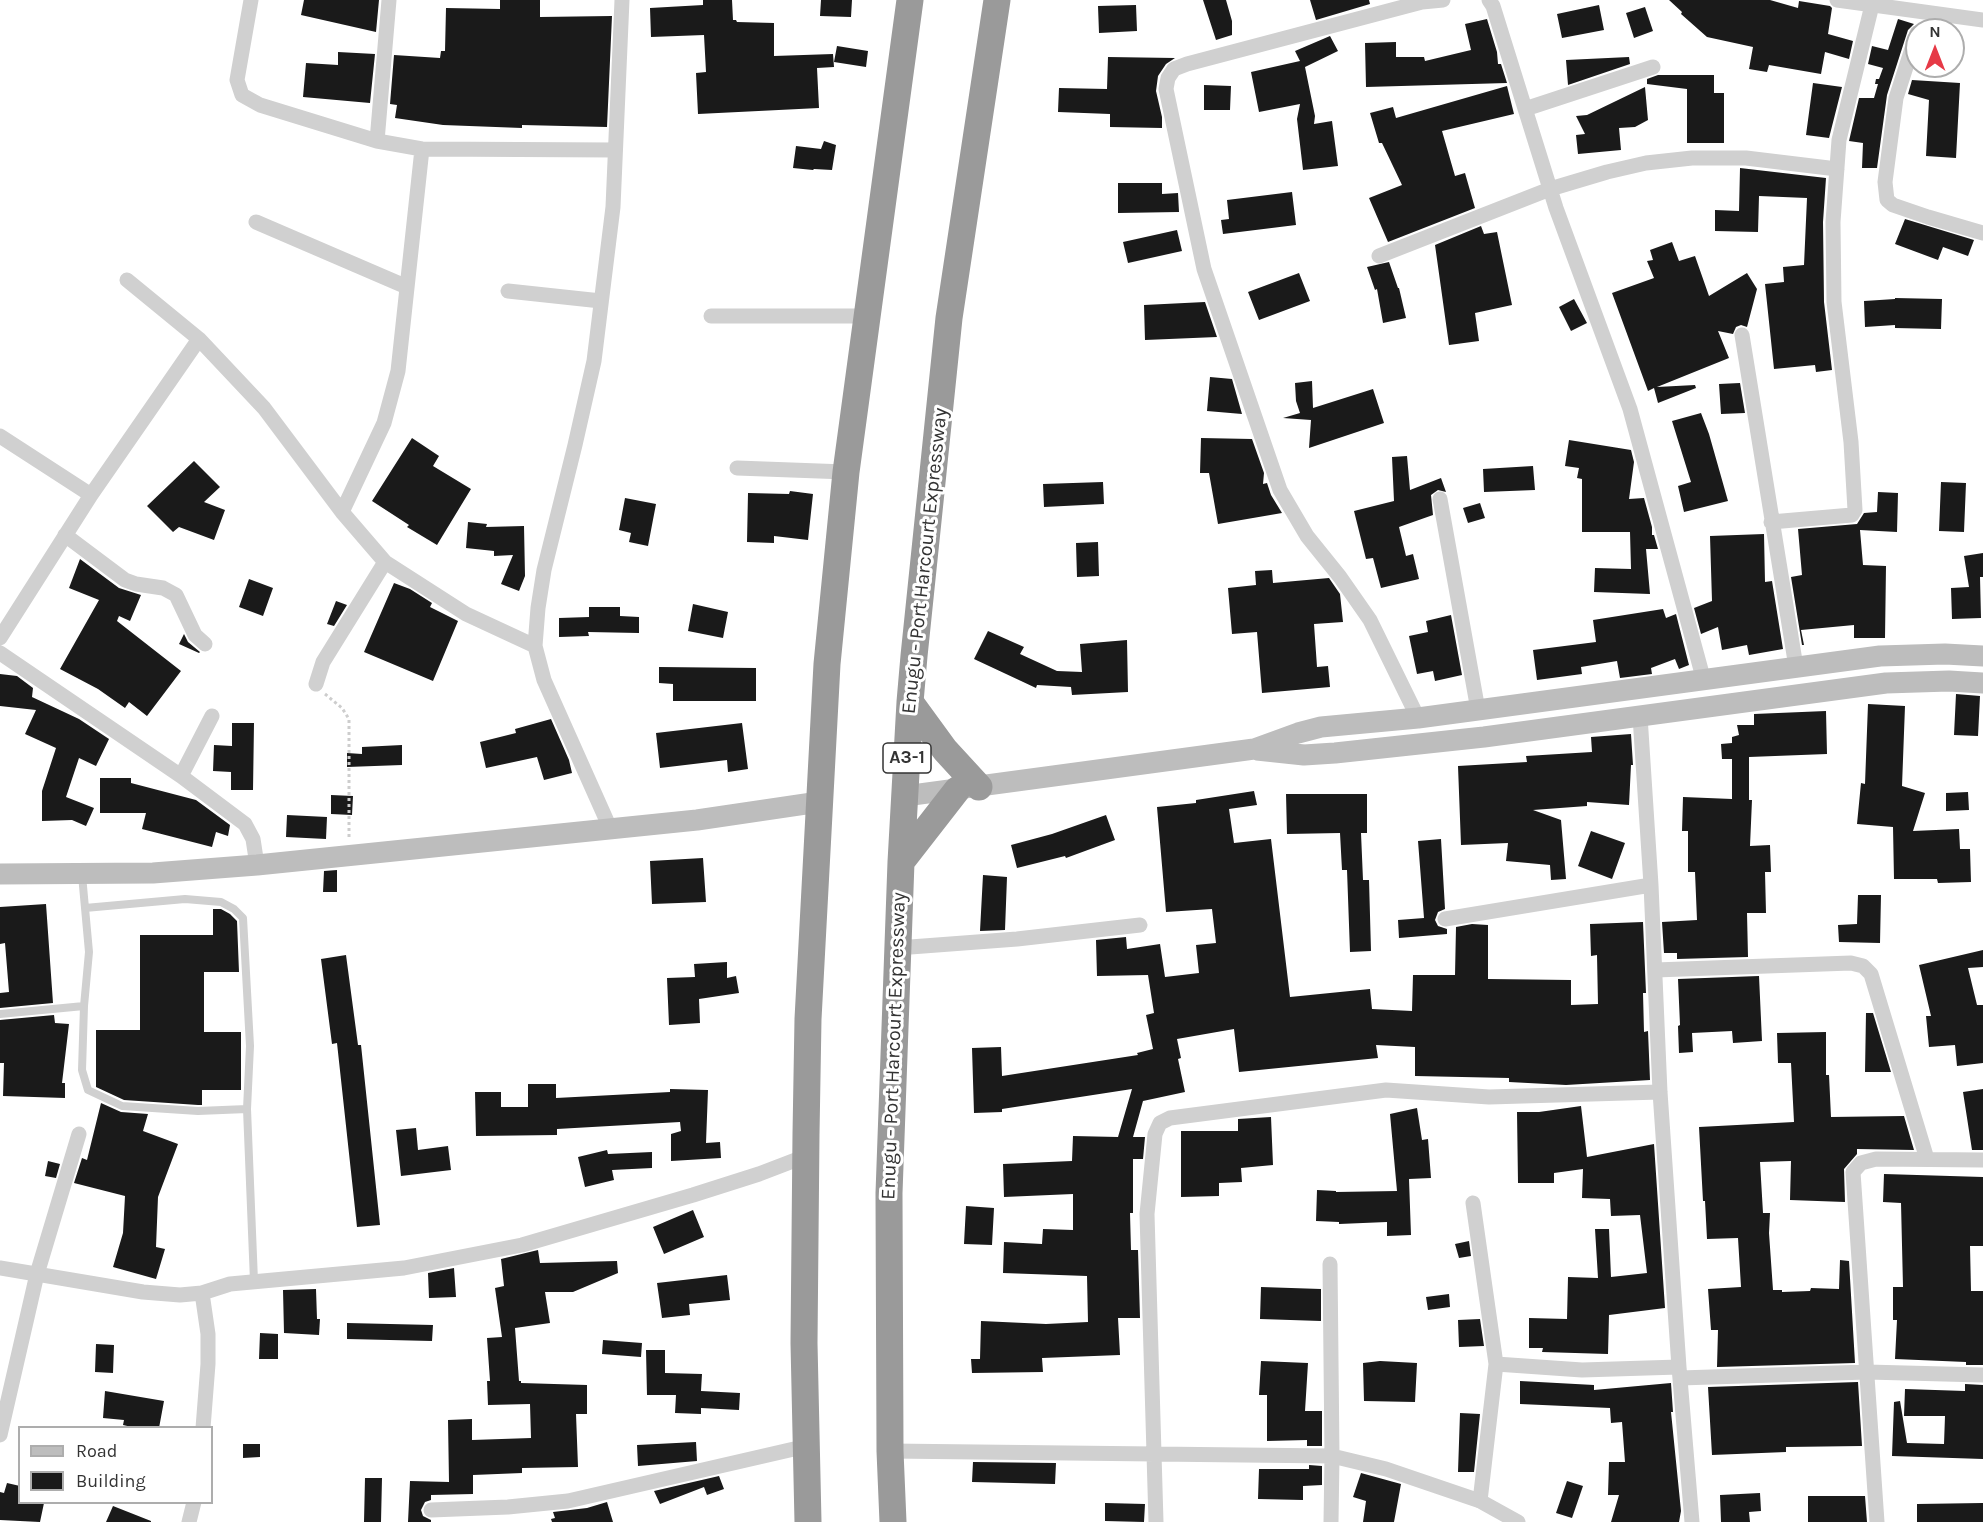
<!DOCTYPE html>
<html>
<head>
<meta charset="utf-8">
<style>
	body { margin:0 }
	#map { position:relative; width:1983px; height:1522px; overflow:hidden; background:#fff; font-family:Karla,sans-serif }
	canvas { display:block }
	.legend { position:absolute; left:18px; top:1426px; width:195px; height:78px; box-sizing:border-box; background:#fff; border:2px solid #adadad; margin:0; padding:8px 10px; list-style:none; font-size:18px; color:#333 }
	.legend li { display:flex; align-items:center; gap:12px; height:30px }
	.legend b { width:30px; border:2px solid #adadad }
	.north { position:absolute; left:1905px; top:18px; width:60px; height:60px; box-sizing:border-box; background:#fff; border:2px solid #adadad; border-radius:50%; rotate:0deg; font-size:16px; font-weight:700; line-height:24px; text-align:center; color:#333 }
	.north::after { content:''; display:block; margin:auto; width:21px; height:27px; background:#e63946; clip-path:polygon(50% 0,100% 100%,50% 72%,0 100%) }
</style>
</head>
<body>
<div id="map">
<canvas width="1983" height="1522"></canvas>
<ul class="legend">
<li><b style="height:8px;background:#bdbdbd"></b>Road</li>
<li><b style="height:16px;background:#1a1a1a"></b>Building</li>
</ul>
<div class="north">N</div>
</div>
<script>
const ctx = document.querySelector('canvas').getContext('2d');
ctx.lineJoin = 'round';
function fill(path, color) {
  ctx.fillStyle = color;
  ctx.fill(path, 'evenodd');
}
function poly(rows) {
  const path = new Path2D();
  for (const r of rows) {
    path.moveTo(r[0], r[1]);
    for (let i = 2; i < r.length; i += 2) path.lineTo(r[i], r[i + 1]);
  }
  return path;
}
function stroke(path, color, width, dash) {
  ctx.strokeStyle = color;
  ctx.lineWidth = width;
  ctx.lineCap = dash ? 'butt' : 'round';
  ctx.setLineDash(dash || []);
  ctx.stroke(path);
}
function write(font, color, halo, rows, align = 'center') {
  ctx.font = font + ' Karla,sans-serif';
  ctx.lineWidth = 6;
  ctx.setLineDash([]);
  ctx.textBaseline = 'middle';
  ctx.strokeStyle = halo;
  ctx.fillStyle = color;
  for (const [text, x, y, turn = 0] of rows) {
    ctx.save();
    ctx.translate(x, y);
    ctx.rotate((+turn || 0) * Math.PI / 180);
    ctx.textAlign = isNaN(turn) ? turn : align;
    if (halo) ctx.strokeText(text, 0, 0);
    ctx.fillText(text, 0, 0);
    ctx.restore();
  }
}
fill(poly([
	[304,0,379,0,376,32,301,15],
	[500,0,540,0,540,17,612,16,607,127,522,125,522,128,443,125,395,118,397,105,390,104,394,55,440,58,441,51,445,51,446,8,500,9],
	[703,0,732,0,733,20,736,20,737,22,774,23,774,56,833,54,834,67,817,68,819,108,698,114,696,73,706,72,704,35,651,37,650,8,703,5],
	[821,0,852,0,851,17,820,16],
	[1203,0,1226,0,1232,21,1232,35,1216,40],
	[1310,0,1369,0,1370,4,1316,20],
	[1669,0,1770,0,1798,8,1799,1,1830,6,1832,8,1828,34,1853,41,1849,59,1825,52,1821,74,1769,65,1767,72,1749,69,1753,47,1707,37,1681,14,1682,12],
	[1136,5,1137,31,1099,33,1098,6],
	[1599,5,1604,30,1562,38,1557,14],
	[1645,7,1653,31,1634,38,1626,13],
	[1487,19,1497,52,1498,64,1501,64,1507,83,1366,87,1365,43,1396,42,1396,57,1424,57,1425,61,1471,50,1465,24],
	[1898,19,1914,24,1908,30,1887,95,1877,168,1862,168,1863,143,1849,141,1859,98,1874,98,1878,84,1875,84,1876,79,1879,79,1883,68,1868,64,1872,46,1888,50],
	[1330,36,1338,51,1305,67,1315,116,1314,124,1332,121,1338,166,1303,170,1297,119,1300,104,1259,112,1251,72,1300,61,1295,51],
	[837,46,868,51,866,67,834,62],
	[338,52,375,54,370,103,303,97,306,63,338,65],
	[1108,57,1175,58,1166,64,1158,76,1156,91,1162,117,1162,128,1110,127,1110,114,1058,112,1059,88,1107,89],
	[1629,57,1630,64,1568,85,1566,60],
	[1658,75,1714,75,1714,93,1724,93,1724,143,1687,143,1687,89,1647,84,1647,79],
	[1912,80,1960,83,1956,158,1926,156,1929,100,1908,94],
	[1813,83,1842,87,1829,138,1806,135],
	[1204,85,1231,86,1230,110,1204,110],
	[1507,86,1514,114,1442,131,1455,176,1465,173,1475,208,1388,242,1369,198,1402,185,1382,143,1379,143,1370,113,1393,107,1396,118],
	[1645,87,1648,120,1635,127,1619,128,1621,150,1578,154,1576,135,1585,134,1576,116,1587,115],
	[824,141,836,145,832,170,814,169,813,170,793,168,796,146,821,149],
	[1740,168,1826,178,1823,222,1824,302,1832,370,1816,372,1815,365,1774,369,1765,284,1784,282,1783,267,1804,265,1807,198,1759,196,1758,232,1715,231,1715,210,1739,211],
	[1118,183,1162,183,1162,194,1178,193,1179,212,1118,213],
	[1292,192,1296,225,1223,234,1221,220,1229,219,1227,200],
	[1905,219,1974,240,1968,256,1943,247,1938,260,1895,244],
	[1481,226,1484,234,1497,232,1512,305,1475,313,1479,341,1449,345,1435,245],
	[1177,230,1182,251,1128,263,1123,242],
	[1672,242,1679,261,1695,256,1709,296,1747,273,1757,289,1747,327,1741,325,1736,327,1733,334,1718,331,1729,358,1657,387,1695,385,1696,388,1658,403,1654,388,1648,391,1612,293,1654,278,1647,261,1653,260,1650,250],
	[1389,262,1398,288,1399,288,1406,318,1383,323,1377,289,1375,290,1367,267],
	[1299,273,1310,301,1259,320,1248,292],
	[1895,298,1942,299,1941,329,1895,328,1895,325,1865,327,1864,301,1895,299],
	[1574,299,1587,323,1571,331,1559,307],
	[1205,302,1217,337,1145,340,1144,305],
	[1210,377,1232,379,1242,414,1207,411],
	[1312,381,1313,408,1373,389,1384,423,1309,448,1311,420,1283,418,1300,413,1296,401,1295,383],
	[1740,383,1745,413,1721,414,1719,384],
	[1701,413,1709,434,1728,501,1684,512,1678,486,1691,482,1672,421],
	[412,438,439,456,433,466,471,489,437,545,407,527,409,525,372,501],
	[1201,438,1252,439,1264,473,1263,484,1267,483,1271,495,1282,513,1218,524,1209,473,1200,473],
	[1569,440,1631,450,1634,462,1629,499,1644,498,1652,527,1652,535,1654,535,1658,549,1646,549,1650,594,1594,592,1595,568,1631,569,1630,532,1582,532,1582,479,1577,478,1579,468,1565,466],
	[1407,456,1410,490,1441,478,1446,492,1438,490,1431,495,1433,515,1399,527,1406,556,1413,554,1419,579,1381,588,1373,558,1366,559,1354,511,1394,501,1392,457],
	[194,461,220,487,204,502,225,510,214,540,179,527,173,532,147,506],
	[1533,466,1535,490,1484,492,1483,469],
	[1103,482,1104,504,1044,507,1043,484],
	[1941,482,1966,483,1964,532,1939,531],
	[790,491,813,494,808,540,774,536,774,543,747,542,748,493,789,494],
	[1878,492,1898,493,1897,532,1860,530,1863,565,1886,566,1885,638,1854,638,1854,625,1801,630,1804,645,1802,645,1791,577,1802,575,1798,529,1857,524,1864,513,1877,512],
	[625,498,656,504,648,546,629,542,631,533,619,530],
	[1480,503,1485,518,1468,523,1463,508],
	[468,522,487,524,486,527,524,526,525,576,519,591,501,584,513,555,494,556,494,551,466,548],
	[1764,534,1765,582,1772,581,1783,649,1749,655,1747,645,1722,650,1718,627,1701,634,1694,608,1712,601,1710,536],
	[1098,542,1099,576,1077,577,1076,543],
	[1983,553,1983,577,1980,577,1981,618,1952,619,1951,588,1969,587,1964,556],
	[80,559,119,588,141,595,130,621,119,616,117,621,181,671,147,716,129,702,125,708,98,689,60,669,99,600,69,588],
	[1272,570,1273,583,1329,578,1340,594,1343,622,1314,624,1317,667,1328,666,1330,687,1262,693,1257,632,1232,634,1228,588,1256,585,1255,571],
	[249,579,273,588,263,616,239,607],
	[394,583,410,589,432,603,430,607,458,621,433,681,364,652],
	[336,601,347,605,334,626,327,624],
	[693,604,728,612,723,638,688,631],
	[589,607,620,607,620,616,639,617,639,633,588,632,589,636,559,637,559,618,589,617],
	[1663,609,1666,618,1676,614,1689,665,1679,669,1675,659,1651,668,1652,674,1620,678,1617,661,1581,667,1582,674,1537,680,1533,650,1596,642,1593,620],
	[1451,615,1462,675,1435,681,1433,671,1417,674,1409,636,1428,632,1426,621],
	[988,631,1024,647,1020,654,1057,671,1082,672,1080,644,1127,640,1128,692,1072,695,1071,687,1037,685,1036,688,974,659],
	[184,634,188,642,200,652,199,653,179,644],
	[659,667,756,668,756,701,673,701,673,684,659,683],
	[0,674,17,676,33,688,32,697,79,719,109,739,96,766,79,758,66,797,94,808,86,826,72,820,42,821,42,791,56,748,25,734,36,710,0,706],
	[1956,694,1980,696,1978,736,1954,735],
	[1868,704,1905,706,1902,786,1925,793,1913,831,1959,829,1960,849,1970,849,1971,882,1938,883,1937,879,1894,879,1893,827,1857,824,1861,783,1865,784],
	[1826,711,1827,754,1749,757,1749,800,1752,800,1750,846,1770,845,1771,872,1765,872,1766,913,1747,913,1748,957,1677,959,1677,953,1664,953,1662,922,1697,920,1695,872,1688,872,1688,831,1682,831,1683,797,1732,799,1732,759,1722,759,1721,744,1732,743,1732,737,1739,735,1737,725,1754,725,1754,714],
	[551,719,569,760,572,773,544,780,537,757,486,768,480,742,516,733,515,729],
	[232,723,254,723,253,790,231,790,231,772,213,771,214,745,232,746],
	[742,723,748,769,728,772,727,760,660,768,656,733],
	[1631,734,1633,765,1631,765,1629,805,1587,802,1587,806,1533,810,1561,820,1566,879,1551,880,1550,865,1506,861,1508,843,1461,845,1458,766,1527,762,1526,756,1592,752,1591,737],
	[402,745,402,765,347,767,347,753,362,754,362,747],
	[100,778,131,778,131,783,196,800,230,825,228,836,216,832,212,847,142,829,146,813,100,813],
	[1254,791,1257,805,1229,809,1234,843,1271,839,1290,997,1370,989,1372,1009,1412,1011,1413,975,1455,975,1456,927,1472,924,1488,925,1488,979,1571,980,1571,1005,1598,1004,1597,955,1591,956,1590,924,1643,922,1646,993,1643,993,1644,1032,1648,1031,1650,1080,1566,1085,1509,1082,1509,1078,1415,1076,1415,1047,1376,1045,1378,1058,1239,1072,1234,1029,1177,1039,1181,1058,1178,1059,1185,1092,1143,1101,1133,1137,1145,1137,1143,1159,1133,1159,1133,1213,1130,1213,1131,1250,1138,1250,1140,1318,1118,1318,1120,1355,1042,1358,1043,1372,972,1373,971,1359,980,1359,981,1321,1046,1324,1088,1322,1087,1276,1003,1273,1004,1242,1042,1244,1043,1229,1073,1230,1073,1194,1004,1197,1003,1164,1072,1161,1073,1136,1118,1137,1132,1089,1002,1109,1002,1112,974,1113,972,1048,1001,1047,1002,1076,1138,1055,1137,1053,1153,1049,1146,1015,1154,1013,1148,975,1097,976,1096,940,1126,937,1127,949,1160,944,1165,977,1199,973,1196,945,1216,943,1212,909,1166,912,1157,807,1196,803,1196,800],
	[1968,792,1969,810,1946,811,1946,793],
	[1286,794,1367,794,1367,833,1361,833,1363,880,1369,880,1371,951,1350,952,1347,870,1342,870,1340,833,1287,834],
	[331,795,353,796,352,815,331,814],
	[287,815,327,817,326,839,286,837],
	[1106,815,1115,840,1066,858,1065,856,1017,868,1011,845,1052,834],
	[1591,831,1625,843,1612,879,1578,866],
	[1441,839,1445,909,1438,912,1435,920,1438,926,1447,929,1447,934,1399,938,1398,920,1424,918,1418,841],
	[703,858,706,902,652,904,650,861],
	[337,870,337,892,323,892,324,871],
	[983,875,1007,877,1005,930,980,931],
	[1858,895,1881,895,1880,943,1839,942,1838,925,1857,924],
	[46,904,53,1003,0,1008,0,993,9,992,5,943,0,944,0,907],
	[213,909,221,909,230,914,237,921,239,972,204,972,204,1032,241,1032,241,1090,202,1090,202,1105,198,1105,124,1100,96,1087,96,1030,140,1030,140,935,213,935],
	[1983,950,1983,967,1968,968,1977,1005,1983,1005,1983,1063,1957,1066,1955,1045,1929,1047,1926,1016,1931,1016,1919,965],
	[346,955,358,1045,361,1045,380,1225,357,1227,337,1043,332,1044,321,959],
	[727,962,727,978,736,976,739,993,699,999,700,1023,669,1025,667,978,695,977,694,964],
	[1759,976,1762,1041,1733,1043,1732,1031,1692,1033,1693,1052,1679,1053,1678,1026,1680,1025,1678,979],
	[1866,1013,1873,1013,1891,1072,1865,1072],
	[54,1015,55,1023,69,1024,62,1083,65,1083,65,1098,3,1096,4,1063,0,1063,0,1020],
	[1826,1032,1826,1075,1829,1075,1831,1117,1904,1116,1914,1150,1857,1149,1857,1154,1844,1169,1845,1202,1790,1200,1791,1161,1760,1162,1763,1213,1770,1213,1769,1233,1773,1290,1782,1290,1782,1292,1810,1291,1811,1288,1839,1289,1840,1260,1849,1261,1855,1363,1717,1367,1718,1330,1711,1330,1708,1289,1741,1287,1738,1238,1707,1239,1705,1201,1703,1201,1699,1127,1794,1122,1791,1063,1778,1063,1777,1033],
	[528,1084,556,1084,556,1098,670,1092,670,1089,708,1090,706,1143,720,1142,721,1158,671,1161,671,1134,681,1131,680,1122,557,1129,557,1135,476,1136,475,1092,501,1092,501,1107,528,1107],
	[1983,1089,1983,1150,1972,1150,1963,1092],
	[101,1103,121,1112,148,1114,143,1131,178,1144,158,1197,156,1247,165,1249,156,1279,113,1267,123,1233,125,1196,74,1183,82,1158,87,1160],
	[1581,1106,1587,1157,1654,1144,1665,1308,1609,1315,1608,1354,1542,1352,1543,1348,1529,1348,1529,1318,1567,1319,1568,1277,1598,1278,1595,1229,1609,1229,1611,1277,1647,1273,1640,1215,1611,1216,1610,1199,1582,1198,1583,1169,1554,1173,1554,1183,1518,1183,1517,1112,1539,1112],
	[1417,1108,1422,1140,1428,1139,1431,1178,1409,1179,1411,1235,1387,1236,1387,1222,1339,1224,1339,1222,1316,1221,1317,1190,1336,1191,1336,1192,1397,1191,1390,1114],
	[1271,1117,1273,1165,1241,1168,1242,1182,1219,1183,1219,1196,1181,1197,1181,1131,1238,1131,1238,1119],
	[416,1128,418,1150,448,1146,451,1170,401,1176,396,1130],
	[607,1150,608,1154,652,1152,652,1168,612,1170,614,1180,585,1187,578,1157],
	[48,1161,60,1164,56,1178,45,1176],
	[1884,1174,1983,1177,1983,1246,1970,1246,1971,1291,1983,1291,1983,1365,1966,1365,1966,1362,1895,1359,1897,1320,1893,1320,1893,1287,1903,1287,1901,1203,1883,1202],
	[966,1206,994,1208,992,1245,964,1244],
	[693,1210,704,1237,664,1254,653,1227],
	[1469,1241,1471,1256,1459,1258,1455,1244],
	[538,1250,540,1263,617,1261,618,1273,573,1292,545,1292,550,1323,515,1328,519,1381,521,1381,521,1383,587,1385,587,1414,576,1414,578,1467,522,1468,522,1473,473,1475,473,1494,431,1495,431,1500,425,1502,421,1510,423,1516,431,1520,431,1522,408,1522,410,1481,449,1482,448,1420,472,1419,472,1440,531,1438,530,1404,488,1405,487,1381,490,1381,487,1338,502,1337,495,1288,504,1286,501,1259],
	[454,1268,456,1297,429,1298,428,1273],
	[727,1275,730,1300,689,1304,690,1315,662,1318,657,1283],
	[1261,1287,1321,1289,1321,1321,1260,1319],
	[316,1289,317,1319,320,1319,319,1335,284,1333,283,1290],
	[1449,1294,1450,1307,1428,1310,1426,1297],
	[1480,1319,1484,1346,1459,1347,1458,1320],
	[347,1323,433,1325,432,1341,347,1339],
	[260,1333,278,1334,278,1359,259,1359],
	[603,1340,642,1343,641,1357,602,1354],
	[96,1344,114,1345,113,1373,95,1372],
	[646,1350,665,1350,665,1373,702,1374,701,1391,740,1393,739,1410,701,1408,701,1414,675,1413,676,1395,647,1395],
	[1261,1361,1308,1363,1305,1411,1322,1411,1322,1446,1307,1446,1307,1440,1267,1441,1267,1395,1259,1395],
	[1380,1361,1417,1363,1415,1402,1364,1401,1363,1363],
	[1520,1381,1594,1385,1594,1390,1671,1383,1673,1412,1671,1412,1681,1511,1679,1522,1611,1522,1619,1495,1608,1495,1609,1462,1625,1462,1622,1422,1611,1423,1610,1408,1520,1404],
	[1858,1382,1862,1446,1786,1447,1786,1452,1712,1455,1708,1387],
	[1965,1384,1983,1385,1983,1459,1892,1456,1894,1402,1900,1401,1907,1443,1944,1444,1945,1416,1904,1416,1905,1389,1965,1391],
	[105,1391,164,1401,159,1428,136,1428,123,1425,124,1420,103,1418],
	[1460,1413,1480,1414,1474,1472,1458,1472],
	[696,1442,697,1461,638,1466,637,1445],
	[243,1444,260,1444,260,1457,243,1458],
	[973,1462,1056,1463,1055,1484,972,1482],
	[1309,1465,1322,1466,1322,1485,1303,1486,1303,1500,1258,1499,1259,1469,1309,1469],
	[1361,1473,1401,1484,1394,1522,1363,1522,1366,1501,1353,1497],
	[719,1476,724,1489,707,1495,704,1487,660,1504,654,1491],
	[365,1478,382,1478,381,1522,364,1522],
	[1567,1481,1583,1486,1572,1518,1556,1513],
	[7,1483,20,1486,20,1503,44,1503,40,1522,0,1520,0,1492,4,1493],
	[1760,1493,1761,1511,1749,1512,1750,1522,1721,1522,1720,1495],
	[1808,1496,1865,1496,1867,1522,1808,1522],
	[607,1502,613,1522,552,1522,551,1519,555,1518,553,1512,587,1508],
	[1105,1503,1145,1504,1144,1522,1105,1521],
	[1983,1503,1983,1522,1917,1522,1917,1504],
	[113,1506,151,1521,151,1522,106,1522]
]), '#1a1a1a');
stroke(poly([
	[325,694,342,708,349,719,349,837]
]), '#cdcdcd', 3, [3, 3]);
stroke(poly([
	[82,875,89,952,84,1006,82,1070,88,1090,122,1106,198,1111,247,1109,250,1046,243,918,234,909,221,902,185,899,85,908],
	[0,1014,84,1006],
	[247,1109,254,1281]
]), '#d0d0d0', 8);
stroke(poly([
	[251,0,237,80,242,95,260,105,377,141,422,149,615,150],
	[1489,0,1493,6,1556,208,1630,409,1704,681],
	[1837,0,1983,20],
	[1917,33,1896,98,1885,182,1887,200,1893,205,1928,217,1983,233],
	[1525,109,1653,67],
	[377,141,389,0],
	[256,222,407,287],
	[1379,256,1550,189,1607,172,1646,163,1692,158,1746,158,1837,169],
	[127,280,199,339,264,408,342,512,385,562,466,614,535,646],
	[508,291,601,301],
	[711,316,868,316],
	[1742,335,1796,667],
	[0,436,91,495],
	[737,468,846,472],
	[1440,499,1478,710],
	[342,512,384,423,398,371,422,149],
	[1771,522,1852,515,1855,510,1851,442,1834,302,1833,222,1839,140,1872,5],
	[65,535,125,580,136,584,163,588,176,595,195,635,205,644],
	[0,638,91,495,199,339],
	[0,653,181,776,245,824,253,839,257,865],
	[316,684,323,662,385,562],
	[1640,716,1651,885,1660,1092,1679,1367,1692,1522],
	[1418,718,1370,620,1340,577,1307,536,1280,490,1204,269,1166,89,1168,78,1174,69,1187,64,1422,2,1443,0],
	[181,776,212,716],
	[610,828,544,680,535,646,538,608,544,570,575,445,594,361,613,207,622,0],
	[1445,919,1651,885],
	[897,948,1017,939,1140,925],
	[1655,970,1851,963,1863,966,1871,974,1927,1159],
	[1473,1203,1496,1364,1480,1501],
	[0,1268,143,1292,180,1295,202,1293,230,1284,404,1268,522,1245,693,1195,759,1174,806,1156],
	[202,1293,208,1334,208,1364,203,1428],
	[1496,1364,1582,1370,1679,1367],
	[1680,1378,1867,1372,1983,1375],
	[0,1435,37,1274,79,1134],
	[890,1451,1332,1456,1330,1264],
	[431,1510,508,1507,568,1501,807,1446],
	[189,1522,194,1502],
	[1156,1522,1147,1214,1155,1134,1160,1123,1170,1118,1386,1090,1489,1097,1660,1092],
	[1331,1522,1332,1456,1386,1469,1480,1501,1518,1522],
	[1877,1522,1853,1172,1861,1163,1876,1159,1983,1160]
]), '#d0d0d0', 15);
stroke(poly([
	[1257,750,1304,755,1335,753,1484,737,1886,683,1949,681,1983,683],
	[905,796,1254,749,1298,733,1321,727,1418,718,1880,656,1945,654,1983,656],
	[0,874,153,873,257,865,697,820,819,802]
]), '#bdbdbd', 21);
stroke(poly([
	[910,702,945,750,979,787],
	[901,862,957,790],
	[808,1522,804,1343,806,1134,808,1019,827,664,846,472,910,0],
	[893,1522,890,1451,889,1193,901,862,910,702,914,656,949,318,997,0]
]), '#9a9a9a', 27);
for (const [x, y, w] of [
	[907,758,48]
]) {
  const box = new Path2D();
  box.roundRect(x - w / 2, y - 15, w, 30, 4.5);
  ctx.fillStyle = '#fff';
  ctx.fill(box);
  stroke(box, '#333', 1.5);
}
write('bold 18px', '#333', null, [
	["A3-1",907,758]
]);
write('20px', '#333', '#fff', [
	["Enugu - Port Harcourt Expressway",925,561,-84],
	["Enugu - Port Harcourt Expressway",894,1046,-88]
]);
</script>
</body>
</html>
